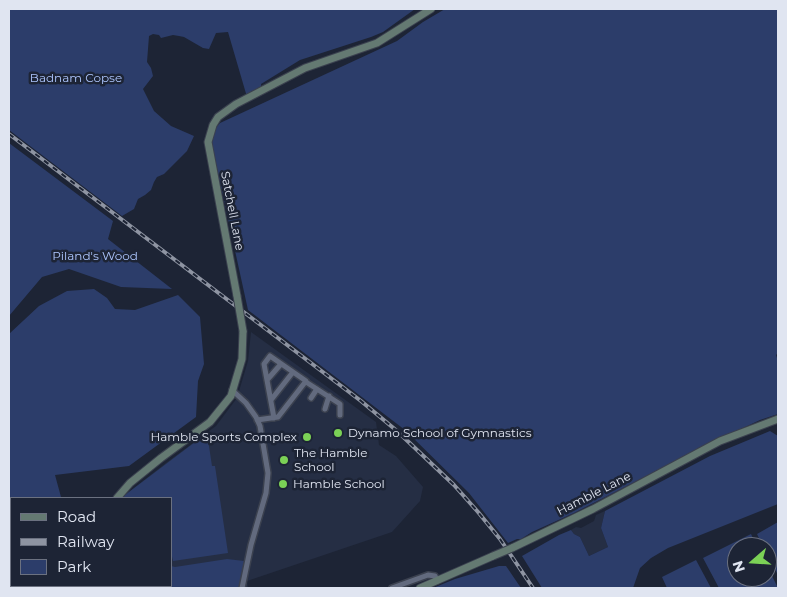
<!DOCTYPE html>
<html>
<head>
<meta charset="utf-8">
<style>
	body { margin:0 }
	#map { position:relative; width:787px; height:597px; overflow:hidden; background:#1d2435; font-family:Montserrat,sans-serif }
	canvas { display:block }
	.frame { position:absolute; inset:0; border:10px solid #e0e5f1; pointer-events:none }
	.legend { position:absolute; left:10px; top:497px; width:162px; height:90px; box-sizing:border-box; background:#1d2435; border:1px solid #6b7180; margin:0; padding:6px 9px; list-style:none; font-size:15px; color:#e0e5f1 }
	.legend li { display:flex; align-items:center; gap:10px; height:25px }
	.legend b { width:25px; border:1px solid #6b7180 }
	.north { position:absolute; left:727px; top:537px; width:50px; height:50px; box-sizing:border-box; background:#1d2435; border:1px solid #6b7180; border-radius:50%; rotate:251deg; font-size:14px; font-weight:700; line-height:20px; text-align:center; color:#e0e5f1 }
	.north::after { content:''; display:block; margin:auto; width:18px; height:22px; background:#7bd156; clip-path:polygon(50% 0,100% 100%,50% 72%,0 100%) }
</style>
</head>
<body>
<div id="map">
<canvas width="787" height="597"></canvas>
<div class="frame"></div>
<ul class="legend">
<li><b style="height:6px;background:#647972"></b>Road</li>
<li><b style="height:6px;background:#8e94a2"></b>Railway</li>
<li><b style="height:14px;background:#2c3d6a"></b>Park</li>
</ul>
<div class="north">N</div>
</div>
<script>
const ctx = document.querySelector('canvas').getContext('2d');
ctx.lineJoin = 'round';
function fill(path, color) {
  ctx.fillStyle = color;
  ctx.fill(path, 'evenodd');
}
function poly(rows) {
  const path = new Path2D();
  for (const r of rows) {
    path.moveTo(r[0], r[1]);
    for (let i = 2; i < r.length; i += 2) path.lineTo(r[i], r[i + 1]);
  }
  return path;
}
function stroke(path, color, width, dash) {
  ctx.strokeStyle = color;
  ctx.lineWidth = width;
  ctx.lineCap = dash ? 'butt' : 'round';
  ctx.setLineDash(dash || []);
  ctx.stroke(path);
}
function write(font, color, halo, rows, align = 'center') {
  ctx.font = font + ' Montserrat,sans-serif';
  ctx.lineWidth = 5;
  ctx.setLineDash([]);
  ctx.textBaseline = 'middle';
  ctx.strokeStyle = halo;
  ctx.fillStyle = color;
  for (const [text, x, y, turn = 0] of rows) {
    ctx.save();
    ctx.translate(x, y);
    ctx.rotate((+turn || 0) * Math.PI / 180);
    ctx.textAlign = isNaN(turn) ? turn : align;
    if (halo) ctx.strokeText(text, 0, 0);
    ctx.fillText(text, 0, 0);
    ctx.restore();
  }
}
fill(poly([
	[251,332,376,422,379,445,396,456,423,487,420,501,392,532,247,581,248,588,111,588,111,586,171,586,171,498,123,498,125,495,166,463,216,426,237,398,248,361],
	[605,511,601,528,608,547,589,556,580,537,574,534,571,530,576,527,581,528,594,521,596,515]
]), '#252e44');
fill(poly([
	[9,9,415,9,383,32,371,37,300,60,261,84,261,92,247,97,228,32,216,33,209,49,203,48,184,37,179,36,173,35,161,38,159,35,153,34,149,36,147,62,151,68,153,76,143,89,154,111,171,126,194,136,187,151,164,174,157,177,154,182,151,190,145,195,138,199,134,209,122,216,9,130],
	[445,9,778,9,778,353,776,355,778,361,778,414,760,420,709,444,574,513,532,532,521,539,517,539,508,543,469,493,405,430,248,310,211,141,214,130,220,123,397,41,423,22],
	[9,143,113,221,108,239,172,289,121,287,69,269,42,277,9,316],
	[94,289,107,298,115,309,135,310,178,295,200,317,204,364,198,381,196,417,129,466,55,475,61,497,62,498,11,498,11,586,96,586,97,587,9,588,9,334,39,306,67,291],
	[770,431,778,436,778,504,668,548,651,558,640,568,633,588,542,588,522,556,559,535,571,530,574,534,580,537,589,556,608,547,601,528,605,511,710,456],
	[207,433,212,466,215,466,228,553,173,561,171,552,171,498,123,498,125,495],
	[778,522,778,575,767,554,767,547,763,547,757,534],
	[751,534,757,547,737,547,737,577,767,577,767,566,778,588,719,588,703,558],
	[227,559,244,561,239,588,111,588,111,586,171,586,171,566,175,567],
	[696,560,711,588,667,588,662,577],
	[499,566,506,566,521,588,433,588,455,579]
]), '#2c3d6a');
const street = poly([
	[267,380,281,364],
	[306,382,340,404,340,415],
	[232,390,246,403,256,417,260,426,268,473,266,493,251,545,242,588],
	[311,398,317,389],
	[271,400,293,372],
	[325,409,329,396],
	[257,420,278,417,306,381,270,356,264,364,274,418],
	[392,588,428,575,435,576,437,581]
]);
const secondary = poly([
	[237,296,208,142,213,125,218,117,236,104,305,68,377,43,431,9],
	[117,498,130,483,161,458,210,422,231,396,242,359,243,331],
	[512,548,593,509,720,441,778,419],
	[104,586,105,588],
	[420,588,493,556]
]);
stroke(street, '#3b414f', 8);
stroke(secondary, '#3b414f', 9);
stroke(street, '#626a7e', 5);
stroke(secondary, '#647972', 7);
const rail = poly([
	[9,134,361,401,397,431,454,485,478,512,500,539,533,588]
]);
stroke(rail, '#8e94a2', 4);
stroke(rail, '#1d2435', 2, [5.5]);
const secondaryBridge = poly([
	[237,296,243,331],
	[493,556,512,548]
]);
stroke(secondaryBridge, '#3b414f', 9, []);
stroke(secondaryBridge, '#647972', 7);
for (const [x, y, r, color] of [
	[338,433,5,"#7bd156"],
	[307,437,5,"#7bd156"],
	[284,460,5,"#7bd156"],
	[283,484,5,"#7bd156"]
]) {
  const dot = new Path2D();
  dot.arc(x, y, r, 0, 2 * Math.PI);
  ctx.fillStyle = color;
  ctx.fill(dot);
  stroke(dot, '#1d2435', 2);
}
write('12px', '#aec6fe', '#1d2435', [
	["Badnam Copse",76,78],
	["Piland's Wood",95,256]
]);
write('12px', '#e0e5f1', '#1d2435', [
	["Satchell Lane",232,211,79],
	["Hamble Lane",594,494,-27]
]);
write('12px', '#e0e5f1', '#1d2435', [
	["Dynamo School of Gymnastics",348,433],
	["Hamble Sports Complex",297,437,"right"],
	["The Hamble",294,453],
	["School",294,467],
	["Hamble School",293,484]
], 'left');
</script>
</body>
</html>
